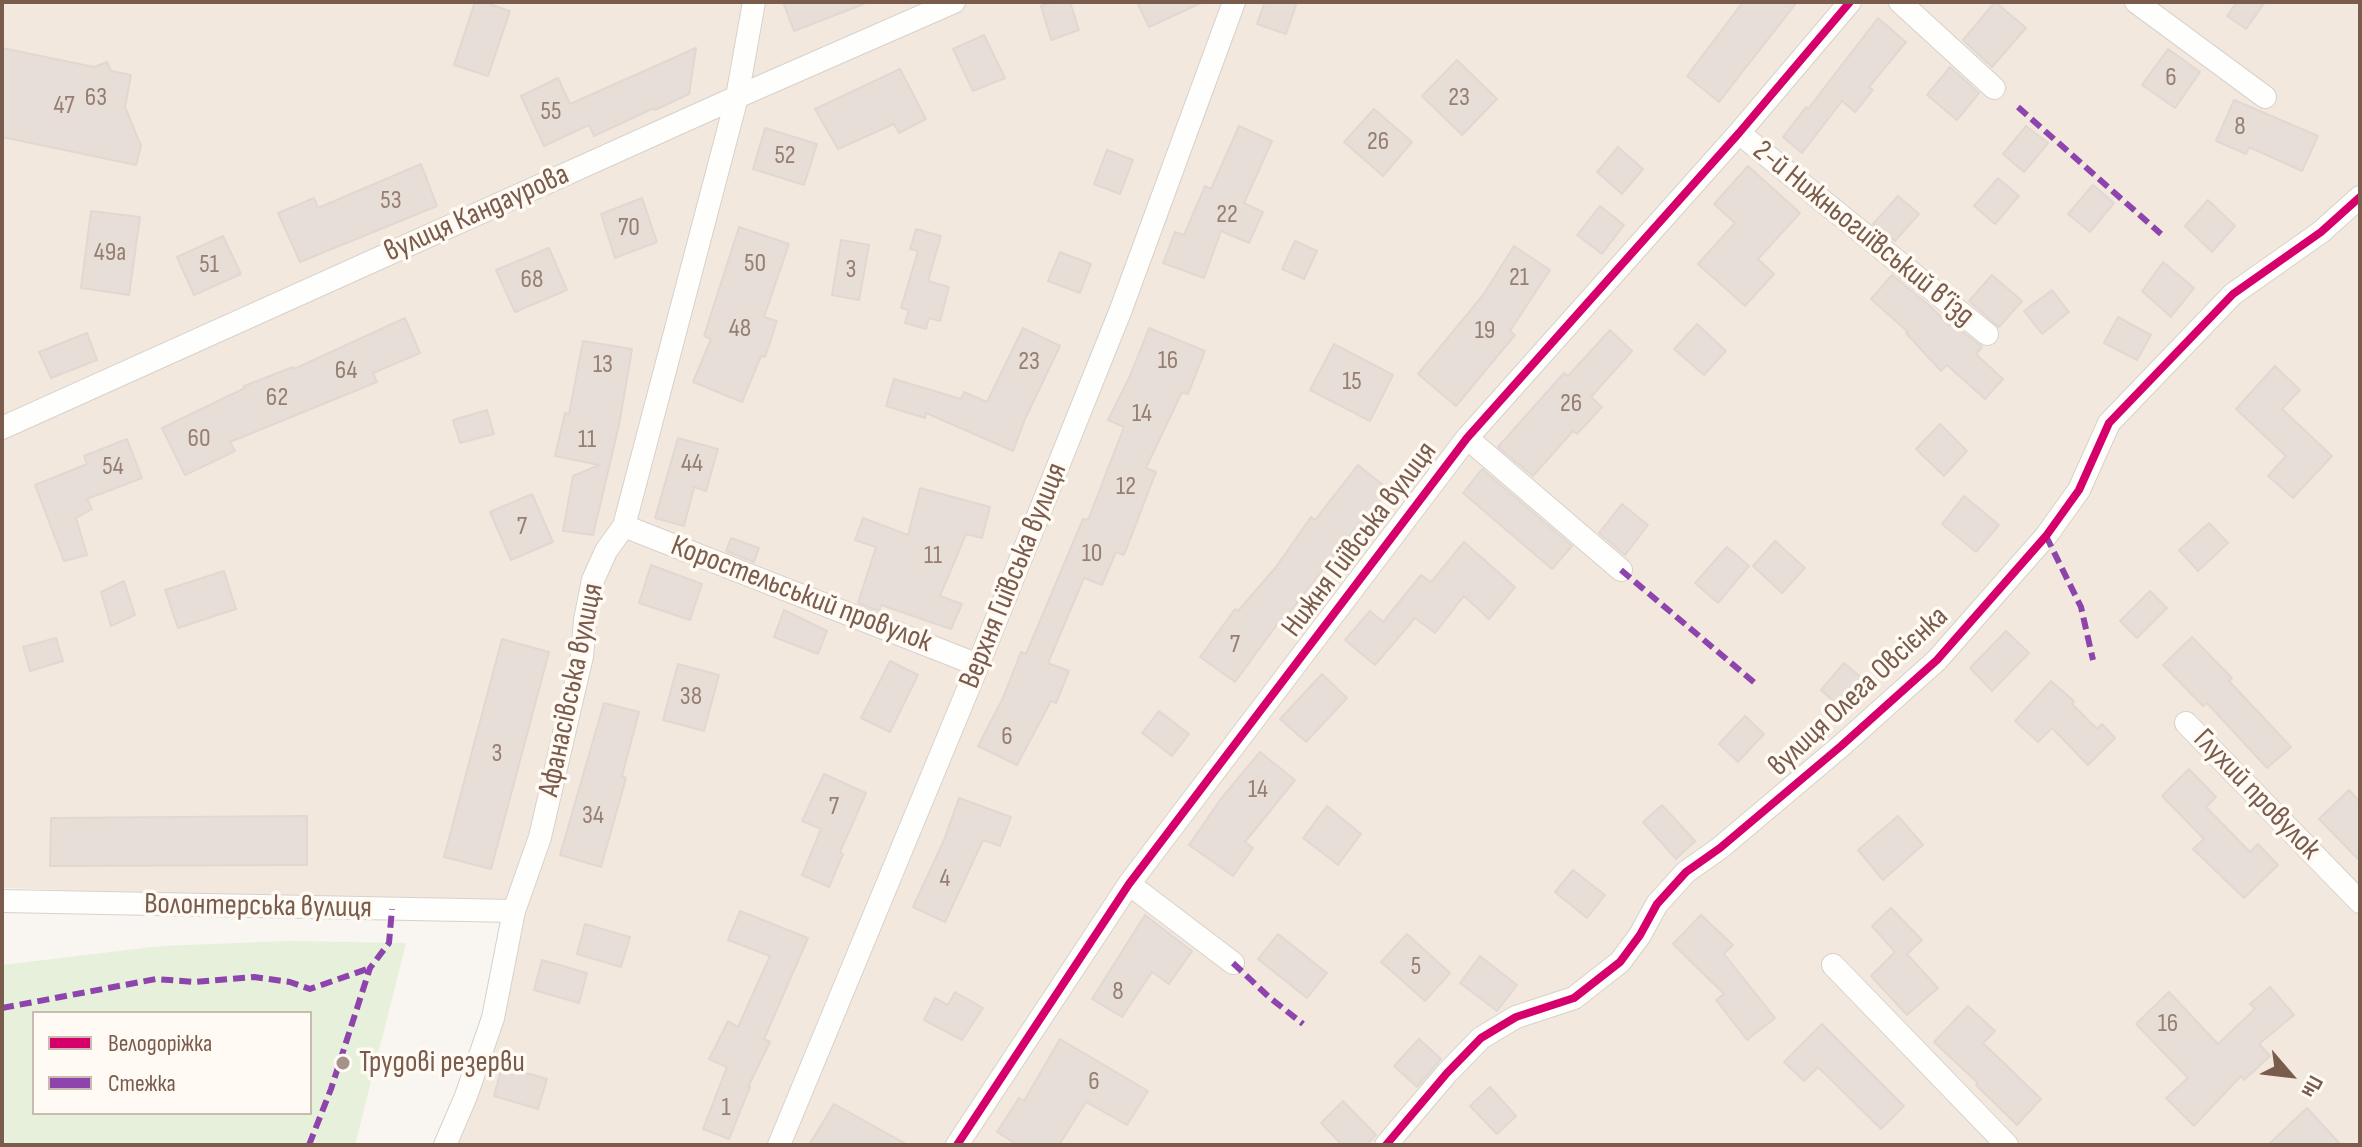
<!DOCTYPE html>
<html>
<head>
<meta charset="utf-8">
<style>
	body { margin:0 }
	#map { position:relative; width:2362px; height:1147px; overflow:hidden; background:#f9f5f0; font-family:"Sofia Sans Condensed",sans-serif }
	canvas { display:block }
	.frame { position:absolute; inset:0; border:4px solid #7a5c4d; pointer-events:none }
	.legend { position:absolute; left:32px; top:1011px; width:280px; height:104px; box-sizing:border-box; background:#fffaf3; border:2px solid #cabbb1; margin:0; padding:10px 14px; list-style:none; font-size:24px; color:#7a5c4d }
	.legend li { display:flex; align-items:center; gap:16px; height:40px }
	.legend b { width:40px; border:2px solid #cabbb1 }
	.north { position:absolute; left:2250px; top:1035px; width:80px; height:80px; -webkit-text-stroke:6px #fffaf3; paint-order:stroke; rotate:118deg; font-size:22px; font-weight:700; line-height:32px; text-align:center; color:#7a5c4d }
	.north::after { content:''; display:block; margin:auto; width:28px; height:36px; background:#7a5c4d; clip-path:polygon(50% 0,100% 100%,50% 72%,0 100%) }
</style>
</head>
<body>
<div id="map">
<canvas width="2362" height="1147"></canvas>
<div class="frame"></div>
<ul class="legend">
<li><b style="height:10px;background:#d6006c"></b>Велодоріжка</li>
<li><b style="height:10px;background:#8e44ad"></b>Стежка</li>
</ul>
<div class="north">Пн</div>
</div>
<script>
const ctx = document.querySelector('canvas').getContext('2d');
ctx.lineJoin = 'round';
function fill(path, color) {
  ctx.fillStyle = color;
  ctx.fill(path, 'evenodd');
}
function poly(rows) {
  const path = new Path2D();
  for (const r of rows) {
    path.moveTo(r[0], r[1]);
    for (let i = 2; i < r.length; i += 2) path.lineTo(r[i], r[i + 1]);
  }
  return path;
}
function stroke(path, color, width, dash) {
  ctx.strokeStyle = color;
  ctx.lineWidth = width;
  ctx.lineCap = dash ? 'butt' : 'round';
  ctx.setLineDash(dash || []);
  ctx.stroke(path);
}
function write(font, color, halo, rows, align = 'center') {
  ctx.font = font + ' "Sofia Sans Condensed",sans-serif';
  ctx.lineWidth = 7;
  ctx.setLineDash([]);
  ctx.textBaseline = 'middle';
  ctx.strokeStyle = halo;
  ctx.fillStyle = color;
  for (const [text, x, y, turn = 0] of rows) {
    ctx.save();
    ctx.translate(x, y);
    ctx.rotate((+turn || 0) * Math.PI / 180);
    ctx.textAlign = isNaN(turn) ? turn : align;
    if (halo) ctx.strokeText(text, 0, 0);
    ctx.fillText(text, 0, 0);
    ctx.restore();
  }
}
fill(poly([
	[2,2,2360,2,2360,1145,457,1145,526,904,2,888]
]), '#f2e8de');
fill(poly([
	[288,941,406,943,355,1145,2,1145,2,965,161,946],
	[34,1013,310,1013,310,1113,34,1113]
]), '#e7f0db');
const building = poly([
	[475,2,483,2,510,11,488,76,454,65,475,2],
	[783,2,864,2,864,4,794,31,783,2],
	[1053,2,1070,2,1079,30,1051,40,1041,6,1053,2],
	[1137,2,1203,2,1149,27,1137,2],
	[1265,2,1297,2,1286,34,1257,24,1265,2],
	[1743,2,1797,2,1719,102,1687,76,1743,2],
	[1995,2,2026,28,1992,67,1963,40,1995,2],
	[2237,2,2265,2,2246,29,2227,16,2237,2],
	[1878,18,1906,42,1869,87,1873,90,1855,112,1842,101,1802,153,1783,137,1806,107,1808,109,1878,18],
	[984,35,1005,78,973,91,953,49,984,35],
	[2,48,94,67,107,62,111,71,131,75,125,107,141,146,136,165,2,137,2,48],
	[696,48,689,94,655,110,654,108,594,136,589,125,544,146,521,96,558,78,570,104,696,48],
	[2168,49,2200,72,2175,108,2142,85,2168,49],
	[1457,60,1497,99,1462,135,1422,96,1457,60],
	[1950,67,1979,93,1957,120,1927,95,1950,67],
	[900,69,926,119,899,133,894,124,838,149,815,109,900,69],
	[2234,100,2318,136,2302,171,2249,147,2246,154,2216,141,2234,100],
	[1374,109,1412,142,1383,176,1344,142,1374,109],
	[1239,126,1272,141,1244,203,1263,212,1249,243,1221,231,1204,278,1163,263,1175,232,1184,235,1205,186,1211,189,1239,126],
	[2026,126,2048,143,2024,172,2003,154,2026,126],
	[765,128,817,144,804,185,753,169,765,128],
	[1618,147,1643,169,1622,194,1597,172,1618,147],
	[1107,150,1133,160,1120,194,1094,184,1107,150],
	[421,164,437,206,300,262,278,213,314,198,318,208,421,164],
	[1748,166,1800,213,1758,259,1774,274,1745,306,1698,264,1735,223,1714,204,1748,166],
	[1998,178,2019,196,1995,224,1974,206,1998,178],
	[2093,185,2114,203,2090,232,2068,214,2093,185],
	[1898,196,1919,214,1895,241,1873,224,1898,196],
	[642,198,657,242,615,258,601,214,642,198],
	[2208,200,2235,226,2212,252,2185,226,2208,200],
	[1600,206,1624,225,1602,254,1577,235,1600,206],
	[91,211,140,217,129,295,81,288,91,211],
	[739,227,789,244,764,317,777,321,765,357,761,356,742,402,693,382,711,339,704,336,739,227],
	[916,229,941,236,928,281,949,287,940,321,929,318,926,329,905,323,909,310,901,308,918,251,910,249,916,229],
	[223,236,241,274,194,295,177,257,223,236],
	[841,240,869,245,859,300,832,295,841,240],
	[1295,241,1317,251,1304,279,1282,269,1295,241],
	[1514,246,1550,270,1510,331,1515,335,1456,406,1418,374,1483,295,1514,246],
	[549,248,567,290,515,312,496,270,549,248],
	[1060,252,1091,264,1080,293,1048,281,1060,252],
	[2163,262,2194,288,2171,317,2142,291,2163,262],
	[1892,275,1931,307,1949,325,1951,323,1982,347,1976,354,2003,379,1985,399,1947,365,1941,371,1906,333,1908,332,1871,299,1892,275],
	[1992,275,2022,301,1999,327,1969,301,1992,275],
	[2052,290,2069,312,2042,334,2024,311,2052,290],
	[2118,317,2151,335,2137,360,2104,343,2118,317],
	[405,318,420,353,373,373,377,382,230,442,235,451,185,475,162,428,245,388,244,386,293,367,294,369,405,318],
	[1697,324,1726,351,1704,375,1674,349,1697,324],
	[1023,328,1060,346,1025,419,1013,451,926,413,925,418,886,406,894,379,961,399,964,392,987,402,1023,328],
	[1149,328,1205,351,1188,394,1182,392,1146,468,1156,472,1124,555,1116,552,1102,585,1084,578,1048,663,1069,671,1056,703,1051,701,1017,765,978,746,1003,698,1021,652,1026,654,1083,519,1088,520,1124,427,1108,420,1130,376,1149,328],
	[1610,330,1632,351,1591,397,1602,407,1577,434,1573,431,1533,476,1498,447,1564,373,1568,376,1610,330],
	[87,333,97,360,51,378,39,352,87,333],
	[583,341,632,349,619,425,593,535,563,531,573,476,599,465,555,456,565,413,569,414,583,341],
	[1334,344,1393,375,1370,421,1310,390,1334,344],
	[2275,366,2300,390,2282,409,2332,456,2293,498,2268,476,2286,456,2236,409,2275,366],
	[487,410,494,434,460,443,453,420,487,410],
	[1940,424,1967,451,1944,476,1916,449,1940,424],
	[678,438,718,449,706,491,694,487,684,526,655,518,678,438],
	[127,439,142,478,87,499,92,509,76,518,87,555,64,561,35,485,87,464,84,456,127,439],
	[1358,465,1389,490,1362,525,1359,523,1283,621,1281,619,1235,682,1200,657,1235,609,1238,611,1276,567,1311,517,1315,520,1358,465],
	[1482,469,1572,546,1552,569,1463,493,1482,469],
	[920,488,990,507,982,538,966,534,940,596,962,604,951,629,881,605,879,611,858,603,876,547,855,540,863,518,908,535,920,488],
	[532,494,553,542,511,560,490,512,532,494],
	[1964,496,1999,525,1976,552,1942,524,1964,496],
	[1622,504,1648,525,1625,555,1599,533,1622,504],
	[2209,523,2228,543,2198,571,2179,550,2209,523],
	[731,538,759,548,754,562,726,551,731,538],
	[1775,541,1805,568,1782,593,1753,566,1775,541],
	[1464,542,1515,587,1489,619,1464,596,1435,633,1415,618,1375,665,1345,640,1370,611,1383,622,1421,575,1431,582,1464,542],
	[1727,547,1749,566,1718,603,1695,583,1727,547],
	[651,565,702,584,690,620,639,603,651,565],
	[224,571,236,609,178,628,165,590,224,571],
	[124,581,135,615,111,626,101,592,124,581],
	[2150,591,2167,608,2137,638,2120,621,2150,591],
	[784,610,827,631,818,654,774,637,784,610],
	[2006,631,2029,653,1992,691,1970,668,2006,631],
	[2192,637,2232,678,2229,681,2291,747,2267,768,2207,703,2203,706,2163,665,2192,637],
	[56,638,63,661,30,671,23,647,56,638],
	[502,639,549,652,491,869,444,857,502,639],
	[890,661,918,675,890,732,861,718,890,661],
	[1844,663,1869,684,1844,711,1821,690,1844,663],
	[678,664,719,675,704,731,663,720,678,664],
	[1322,674,1347,698,1306,742,1280,719,1322,674],
	[2051,681,2074,701,2072,704,2097,729,2102,724,2115,738,2088,765,2052,728,2038,742,2015,721,2051,681],
	[604,703,639,712,622,776,626,778,601,867,560,855,604,703],
	[1159,711,1189,734,1172,756,1142,733,1159,711],
	[1745,716,1764,734,1738,762,1719,744,1745,716],
	[1260,752,1295,780,1245,842,1253,848,1233,876,1189,845,1220,800,1260,752],
	[2189,769,2216,797,2206,807,2250,852,2258,844,2278,865,2244,898,2193,849,2204,839,2162,796,2189,769],
	[824,774,866,793,840,852,843,854,829,887,802,875,821,829,802,821,824,774],
	[2349,790,2360,802,2360,861,2319,819,2349,790],
	[959,798,1011,817,1000,846,983,840,945,922,913,907,944,840,959,798],
	[1662,805,1695,841,1676,859,1643,822,1662,805],
	[1327,806,1361,834,1338,865,1303,838,1327,806],
	[307,816,307,865,50,866,51,818,307,816],
	[1898,816,1923,845,1883,880,1858,850,1898,816],
	[1573,870,1605,895,1587,918,1555,892,1573,870],
	[1891,908,1922,940,1907,954,1938,988,1907,1015,1871,976,1895,952,1872,926,1891,908],
	[740,911,808,938,764,1039,770,1042,748,1087,750,1087,729,1139,703,1129,727,1067,709,1059,728,1021,738,1027,770,956,728,940,740,911],
	[1145,915,1192,951,1169,984,1152,972,1122,1017,1092,999,1145,915],
	[1701,915,1733,945,1724,954,1775,1018,1747,1040,1716,1000,1724,994,1673,944,1701,915],
	[585,924,630,937,621,967,577,954,585,924],
	[1278,934,1327,973,1307,998,1258,959,1278,934],
	[1407,934,1450,973,1425,1001,1381,962,1407,934],
	[1480,956,1517,985,1497,1011,1460,983,1480,956],
	[542,960,587,973,579,1003,534,990,542,960],
	[2270,987,2294,1015,2259,1044,2270,1056,2244,1080,2241,1076,2194,1126,2166,1098,2188,1078,2136,1024,2169,992,2218,1044,2255,1009,2250,1004,2270,987],
	[955,992,983,1008,962,1040,924,1020,935,998,948,1005,955,992],
	[1968,1006,1995,1031,1983,1043,2041,1099,2017,1125,1976,1085,1978,1083,1934,1042,1968,1006],
	[1822,1024,1904,1106,1881,1129,1818,1067,1804,1081,1784,1062,1822,1024],
	[1060,1039,1148,1091,1127,1125,1086,1102,1059,1145,1018,1145,997,1132,1019,1098,1024,1101,1060,1039],
	[1419,1039,1441,1059,1417,1087,1394,1066,1419,1039],
	[502,1066,547,1079,538,1109,494,1096,502,1066],
	[1490,1087,1516,1116,1497,1134,1470,1106,1490,1087],
	[1343,1101,1376,1135,1366,1145,1342,1145,1321,1123,1343,1101],
	[834,1104,908,1145,809,1145,834,1104],
	[2307,1108,2341,1145,2268,1145,2307,1108]
]);
fill(building, '#e6ded7');
stroke(building, '#e2d8d2', 2);
const street = poly([
	[1900,2,1994,88],
	[2136,2,2265,97],
	[1739,133,1987,334],
	[2,428,737,97,954,2],
	[1467,438,1621,570],
	[624,526,978,665],
	[2186,723,2360,902],
	[1129,884,1233,963],
	[2,901,514,911],
	[1833,965,2007,1145],
	[445,1145,466,1096,493,1018,514,911,540,837,582,656,585,620,593,580,606,551,624,526,737,97,754,2],
	[779,1145,978,665,1120,312,1234,2],
	[957,1145,1129,884,1467,438,1739,133,1850,2],
	[1386,1145,1447,1073,1481,1038,1516,1017,1574,998,1620,962,1640,935,1657,904,1686,872,1720,848,1841,746,1937,660,2046,536,2079,490,2109,423,2233,294,2321,232,2360,197]
]);
stroke(street, '#d7d1cb', 24);
stroke(street, '#fefefd', 22);
stroke(poly([
	[2018,107,2161,234],
	[2046,536,2081,607,2093,660],
	[1621,570,1756,684],
	[1233,963,1269,997,1303,1024],
	[2,1008,156,979,195,982,254,977,290,982,310,989,370,968],
	[309,1145,331,1089,370,968,389,943,392,909]
]), '#8e44ad', 6, [12, 6]);
stroke(poly([
	[957,1145,1129,884,1467,438,1739,133,1850,2],
	[1386,1145,1447,1073,1481,1038,1516,1017,1574,998,1620,962,1640,935,1657,904,1686,872,1720,848,1841,746,1937,660,2046,536,2079,490,2109,423,2233,294,2321,232,2360,197]
]), '#d6006c', 8);
for (const [x, y, r, color] of [
	[343,1063,8,"#a69286"]
]) {
  const dot = new Path2D();
  dot.arc(x, y, r, 0, 2 * Math.PI);
  ctx.fillStyle = color;
  ctx.fill(dot);
  stroke(dot, '#fffaf3', 3);
}
write('26px', '#977e72', null, [
	["6",2171,78],
	["63",96,98],
	["23",1459,98],
	["47",64,106],
	["55",551,112],
	["8",2240,127],
	["26",1378,142],
	["52",785,156],
	["53",391,201],
	["22",1227,215],
	["70",629,228],
	["49а",110,253],
	["50",755,264],
	["51",209,265],
	["3",851,270],
	["21",1519,278],
	["68",532,280],
	["48",740,329],
	["19",1485,331],
	["16",1168,361],
	["23",1029,362],
	["13",603,365],
	["64",346,371],
	["15",1352,382],
	["62",277,398],
	["26",1571,404],
	["14",1142,414],
	["60",199,439],
	["11",587,440],
	["44",692,464],
	["54",113,467],
	["12",1126,487],
	["7",522,527],
	["10",1092,554],
	["11",933,556],
	["7",1235,645],
	["38",691,697],
	["6",1007,737],
	["3",497,754],
	["14",1258,790],
	["7",834,807],
	["34",593,816],
	["4",945,879],
	["5",1416,967],
	["8",1118,992],
	["16",2168,1024],
	["6",1094,1082],
	["1",726,1108]
]);
write('30px', '#7a5c4d', '#fffaf3', [
	["вулиця Кандаурова",477,214,-24],
	["2-й Нижньогиївський в’їзд",1863,234,39],
	["Нижня Гиївська вулиця",1360,540,-53],
	["Верхня Гиївська вулиця",1014,576,-68],
	["Коростельський провулок",801,595,21],
	["Афанасівська вулиця",572,690,-78],
	["вулиця Олега Овсієнка",1859,692,-43],
	["Глухий провулок",2256,795,46],
	["Волонтерська вулиця",258,907,1]
]);
write('30px', '#7a5c4d', '#fffaf3', [
	["Трудові резерви",359,1063]
], 'left');
</script>
</body>
</html>
